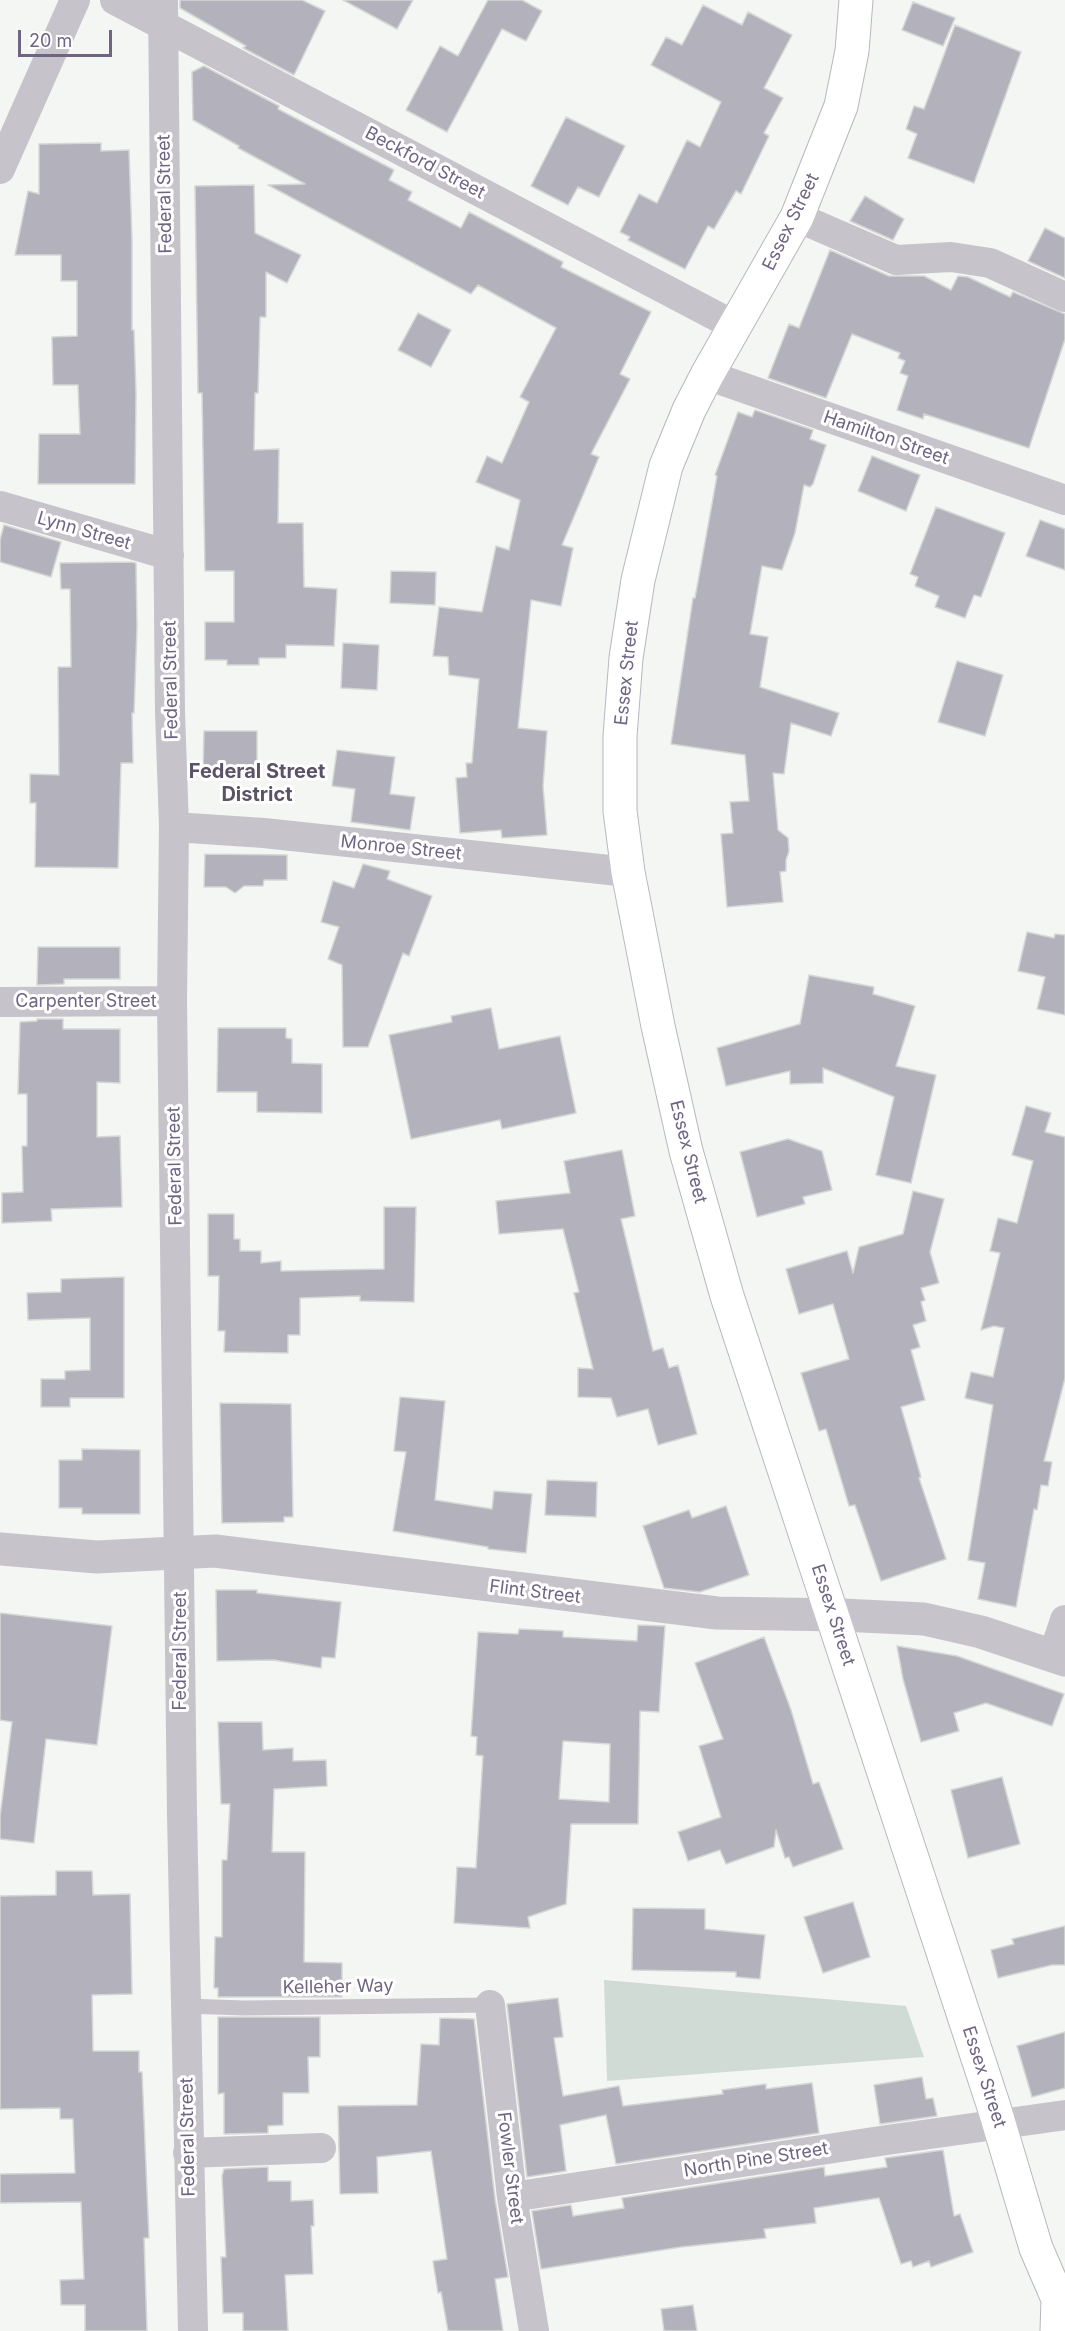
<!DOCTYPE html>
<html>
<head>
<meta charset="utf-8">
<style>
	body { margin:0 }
	#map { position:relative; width:1065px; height:2331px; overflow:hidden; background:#f3f6f2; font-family:Inter,sans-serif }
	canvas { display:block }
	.scale { position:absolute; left:18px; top:30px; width:94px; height:27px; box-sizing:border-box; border:3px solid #6f6583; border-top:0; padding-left:8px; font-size:18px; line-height:21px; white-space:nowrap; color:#6f6583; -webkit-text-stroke:4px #fff; paint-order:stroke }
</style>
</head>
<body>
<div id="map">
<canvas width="1065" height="2331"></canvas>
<div class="scale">20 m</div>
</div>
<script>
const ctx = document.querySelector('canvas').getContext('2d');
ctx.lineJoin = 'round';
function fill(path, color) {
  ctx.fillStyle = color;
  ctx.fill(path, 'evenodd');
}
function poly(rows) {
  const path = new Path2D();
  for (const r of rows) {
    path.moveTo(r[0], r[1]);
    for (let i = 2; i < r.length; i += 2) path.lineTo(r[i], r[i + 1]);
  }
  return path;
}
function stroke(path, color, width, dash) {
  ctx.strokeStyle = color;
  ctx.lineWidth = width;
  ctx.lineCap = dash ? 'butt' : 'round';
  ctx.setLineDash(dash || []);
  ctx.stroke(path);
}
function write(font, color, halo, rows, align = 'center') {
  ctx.font = font + ' Inter,sans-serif';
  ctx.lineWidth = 6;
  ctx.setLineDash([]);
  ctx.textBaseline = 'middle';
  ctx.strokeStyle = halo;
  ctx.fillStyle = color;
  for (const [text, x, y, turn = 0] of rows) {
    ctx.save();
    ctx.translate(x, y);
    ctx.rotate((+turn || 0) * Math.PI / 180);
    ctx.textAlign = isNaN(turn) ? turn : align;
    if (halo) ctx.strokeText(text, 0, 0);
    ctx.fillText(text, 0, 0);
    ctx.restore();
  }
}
fill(poly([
	[604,1980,906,2006,924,2057,607,2081]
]), '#d1dbd6');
const building = poly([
	[180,0,302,0,325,11,294,75,243,48,246,46,180,8,180,0],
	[343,0,413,0,397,29,343,0],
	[488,0,522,0,542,11,526,41,502,29,447,132,406,110,440,46,458,56,488,0],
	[913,2,955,18,943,46,902,30,913,2],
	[703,5,742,25,748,12,792,35,764,88,783,98,764,133,769,136,741,194,736,191,714,229,708,226,685,269,628,240,630,237,620,232,639,194,657,203,687,140,700,147,721,102,651,65,666,37,682,45,703,5],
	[955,25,1021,52,974,183,908,158,917,134,906,129,914,106,924,109,955,25],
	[204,66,279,106,278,109,394,170,389,180,412,192,408,200,461,228,469,212,563,262,561,267,651,312,620,374,630,379,591,454,599,457,562,545,573,548,561,606,531,600,518,728,547,731,543,786,547,835,502,838,501,830,460,833,456,778,467,777,466,763,472,763,479,679,449,675,448,657,433,656,439,607,482,612,496,546,509,550,520,500,476,482,487,456,502,463,529,402,520,397,556,328,478,285,471,294,268,185,305,184,238,148,239,146,193,120,192,72,204,66],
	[566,117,625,146,599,197,578,187,568,205,531,186,566,117],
	[101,143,101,151,129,150,132,240,132,330,134,330,136,394,135,484,38,484,39,434,80,434,78,385,53,385,52,337,77,336,77,281,61,281,61,255,15,255,28,191,39,194,39,144,101,143],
	[254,185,255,233,301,255,287,283,266,272,266,317,260,317,258,393,255,393,254,450,279,449,278,523,303,523,304,587,337,589,334,646,286,645,286,658,259,658,259,665,227,665,227,660,205,660,205,622,234,622,234,571,205,571,202,393,198,393,195,186,254,185],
	[865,196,904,219,893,240,850,221,865,196],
	[1045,228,1065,238,1065,278,1028,261,1045,228],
	[830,250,889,276,924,276,951,290,958,276,968,277,1010,297,1013,292,1065,314,1065,339,1029,448,924,414,923,419,897,410,908,376,900,373,905,361,898,358,900,353,852,334,826,398,768,378,789,324,799,328,830,250],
	[418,313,451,330,431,367,398,350,418,313],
	[755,410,813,430,810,439,826,445,813,484,810,487,804,485,795,533,782,570,762,566,750,634,768,637,760,687,839,713,831,736,791,723,784,774,773,773,778,830,788,838,789,851,786,860,786,871,780,872,783,902,727,907,721,834,733,833,730,802,749,801,745,755,671,744,693,598,695,598,717,476,715,475,738,412,752,417,755,410],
	[872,456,920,475,906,511,858,491,872,456],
	[936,507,1005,533,981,597,974,595,965,618,935,607,939,596,915,586,918,577,910,574,936,507],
	[1040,520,1065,529,1065,570,1026,556,1040,520],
	[4,525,61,542,51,577,0,562,0,540,4,525],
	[131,562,136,563,137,627,134,713,132,713,133,763,121,763,118,868,35,867,36,803,30,803,30,774,59,775,58,667,71,667,70,589,61,589,60,563,131,562],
	[391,571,436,572,435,605,390,603,391,571],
	[343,643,379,645,377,690,341,688,343,643],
	[957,661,1003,675,985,736,938,722,957,661],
	[204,731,257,731,257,771,203,772,204,731],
	[337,750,395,757,390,794,415,797,410,830,351,822,355,789,332,786,337,750],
	[205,854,287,855,287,880,264,880,263,886,244,886,235,893,226,887,204,887,205,854],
	[363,864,390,871,387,879,432,896,409,956,403,953,368,1047,343,1047,342,965,328,959,339,927,321,922,333,881,354,888,363,864],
	[1027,932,1054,938,1055,934,1065,935,1065,1015,1037,1009,1045,977,1018,971,1027,932],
	[38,947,120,947,120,979,64,979,64,984,37,985,38,947],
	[809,975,874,987,873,994,915,1006,896,1066,936,1075,911,1183,876,1175,894,1097,823,1068,823,1083,790,1084,790,1071,726,1086,717,1048,800,1024,809,975],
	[491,1008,499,1049,560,1036,576,1113,502,1129,500,1120,411,1139,389,1035,452,1022,451,1016,491,1008],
	[37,1019,63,1019,63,1029,120,1029,120,1083,97,1082,97,1137,120,1136,122,1207,51,1209,52,1221,2,1223,2,1193,23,1192,22,1146,27,1146,27,1094,18,1094,20,1022,37,1021,37,1019],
	[218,1028,286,1028,286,1038,292,1039,292,1063,322,1064,322,1113,257,1112,257,1092,217,1092,218,1028],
	[1026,1106,1051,1113,1045,1132,1065,1137,1065,1378,1044,1461,1052,1462,1048,1486,1041,1485,1037,1510,1034,1509,1016,1607,978,1599,985,1563,968,1560,993,1405,965,1398,971,1372,993,1377,1004,1328,994,1326,981,1330,1000,1253,990,1251,998,1218,1017,1223,1033,1161,1012,1155,1026,1106],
	[788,1139,822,1151,832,1190,803,1197,805,1204,757,1217,740,1152,788,1139],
	[622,1150,635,1216,621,1219,653,1351,663,1348,669,1368,678,1365,697,1434,658,1445,648,1409,617,1417,611,1398,578,1397,578,1368,593,1369,574,1293,579,1292,563,1229,499,1234,496,1201,570,1193,564,1161,622,1150],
	[913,1191,944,1199,930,1252,939,1283,921,1288,925,1300,921,1302,926,1321,913,1325,920,1347,911,1350,925,1400,901,1407,921,1477,919,1478,946,1559,881,1581,855,1505,849,1506,826,1429,819,1431,801,1373,849,1359,833,1304,799,1314,786,1269,847,1251,853,1273,859,1247,903,1234,913,1191],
	[384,1207,416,1207,414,1302,360,1301,360,1296,300,1298,300,1335,288,1335,288,1353,224,1352,225,1331,218,1331,219,1276,208,1276,208,1214,234,1214,234,1239,240,1239,240,1251,261,1251,261,1263,281,1261,281,1271,384,1269,384,1207],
	[124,1277,124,1398,70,1398,70,1407,41,1407,41,1379,65,1379,65,1371,90,1370,90,1318,28,1320,27,1293,61,1292,61,1279,124,1277],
	[400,1397,445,1401,435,1500,492,1509,494,1491,532,1494,526,1553,488,1549,488,1547,393,1531,406,1452,394,1451,400,1397],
	[220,1403,291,1404,293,1517,284,1517,284,1522,222,1523,220,1403],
	[82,1449,140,1450,140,1514,82,1514,82,1508,59,1508,59,1460,82,1460,82,1449],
	[547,1480,597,1482,596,1517,545,1515,547,1480],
	[726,1506,749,1575,700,1592,664,1588,643,1526,689,1510,692,1518,726,1506],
	[216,1590,257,1590,257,1593,341,1602,335,1658,322,1657,321,1668,274,1660,217,1661,216,1590],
	[0,1613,112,1626,97,1745,46,1739,34,1843,0,1839,0,1817,12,1722,0,1720,0,1613],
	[638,1625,665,1626,659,1712,640,1711,638,1824,571,1824,566,1904,528,1917,530,1928,454,1923,457,1867,476,1868,483,1756,476,1755,477,1737,471,1736,478,1632,518,1634,519,1629,563,1631,563,1637,637,1641,638,1625],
	[563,1741,610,1744,609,1802,559,1799,563,1741],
	[764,1637,791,1710,813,1784,819,1782,843,1849,793,1867,789,1857,785,1858,776,1830,774,1847,726,1864,720,1850,688,1861,678,1832,721,1817,699,1746,723,1739,695,1663,764,1637],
	[897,1646,957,1656,1064,1694,1052,1726,986,1703,954,1713,959,1731,921,1742,903,1679,897,1646],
	[218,1722,262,1722,263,1750,293,1748,293,1761,326,1760,327,1786,274,1789,272,1852,305,1852,304,1962,342,1963,342,1997,218,1997,218,1988,214,1988,215,1937,222,1937,222,1860,227,1860,230,1804,221,1804,218,1722],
	[1002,1777,1020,1844,968,1858,951,1790,1002,1777],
	[56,1871,92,1871,93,1895,130,1894,132,1994,92,1995,93,2051,139,2051,139,2072,142,2072,149,2238,144,2238,147,2331,85,2331,85,2305,61,2305,60,2280,84,2279,81,2202,0,2203,0,2174,75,2173,73,2119,60,2119,60,2108,0,2109,0,1896,56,1895,56,1871],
	[853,1902,870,1957,823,1973,804,1917,853,1902],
	[633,1908,705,1909,705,1929,765,1935,760,1979,736,1977,736,1972,632,1970,633,1908],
	[1065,1926,1065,1965,1052,1965,998,1978,991,1950,1014,1944,1012,1939,1065,1926],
	[558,1998,563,2037,554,2038,563,2096,619,2086,623,2106,723,2094,722,2090,766,2084,766,2089,812,2083,819,2133,616,2164,606,2115,560,2125,566,2171,527,2177,507,2004,558,1998],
	[218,2017,320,2017,320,2057,308,2057,309,2093,283,2093,283,2125,268,2126,268,2133,224,2134,224,2093,218,2094,218,2017],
	[440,2018,474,2019,495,2199,508,2277,495,2279,503,2331,448,2331,441,2292,438,2293,433,2261,447,2259,431,2151,377,2157,378,2193,340,2194,338,2106,417,2105,421,2044,439,2045,440,2018],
	[1065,2032,1065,2088,1032,2097,1017,2046,1065,2032],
	[922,2077,926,2099,933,2098,937,2116,880,2124,874,2085,922,2077],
	[943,2150,954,2216,960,2214,973,2252,931,2267,929,2261,913,2267,911,2261,901,2264,879,2198,814,2208,816,2223,764,2229,766,2238,681,2247,541,2269,532,2211,571,2205,573,2216,624,2208,622,2198,824,2167,825,2176,887,2167,885,2158,943,2150],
	[268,2167,268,2181,291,2181,291,2201,313,2200,314,2226,311,2226,313,2274,285,2275,288,2331,243,2331,243,2313,223,2313,221,2257,226,2257,222,2176,224,2169,268,2167],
	[693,2305,697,2331,664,2331,661,2309,693,2305]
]);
fill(building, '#b3b1bc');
stroke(building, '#d5d7d5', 1.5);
const primary = poly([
	[856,0,852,51,841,106,797,217,707,375,689,410,666,466,638,580,626,658,620,736,620,811,628,872,658,1026,686,1151,727,1296,994,2107,1036,2248,1058,2299,1057,2331]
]);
stroke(primary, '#b9b6be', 35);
stroke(poly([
	[185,2006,244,2008,490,2005]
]), '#c6c3ca', 15);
stroke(poly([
	[115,0,735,326],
	[163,0,170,712,174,827,172,1001,182,1814,193,2331],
	[0,169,75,0],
	[797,217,896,260,951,257,990,263,1065,297],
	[707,375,1065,500],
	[0,506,169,555],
	[174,827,264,833,628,872],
	[0,1002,172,1001],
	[1053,1656,1065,1620],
	[490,2005,512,2197,534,2331],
	[188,2153,321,2148],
	[512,2197,887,2140,1065,2115]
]), '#c6c3ca', 30);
stroke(poly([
	[0,1549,97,1557,215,1551,717,1613,842,1615,924,1619,981,1632,1065,1660]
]), '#c6c3ca', 33);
stroke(primary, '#fff', 33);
write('18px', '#6f6583', '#fff', [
	["Beckford Street",425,163,28],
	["Federal Street",165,194,-91],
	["Essex Street",791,222,-64],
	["Hamilton Street",886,438,19],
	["Lynn Street",84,531,16],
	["Essex Street",627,673,-84],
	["Federal Street",171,680,-91],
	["Monroe Street",401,848,6],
	["Carpenter Street",86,1002],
	["Essex Street",688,1152,76],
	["Federal Street",175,1166,-91],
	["Flint Street",535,1592,7],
	["Essex Street",833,1615,72],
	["Federal Street",181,1651,-90],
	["Kelleher Way",338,1987,-1],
	["Essex Street",984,2077,72],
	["Federal Street",188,2137,-91],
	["North Pine Street",756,2160,-9],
	["Fowler Street",510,2168,83]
]);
write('bold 20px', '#5a5368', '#fff', [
	["Federal Street",257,772],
	["District",257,795]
]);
</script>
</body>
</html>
